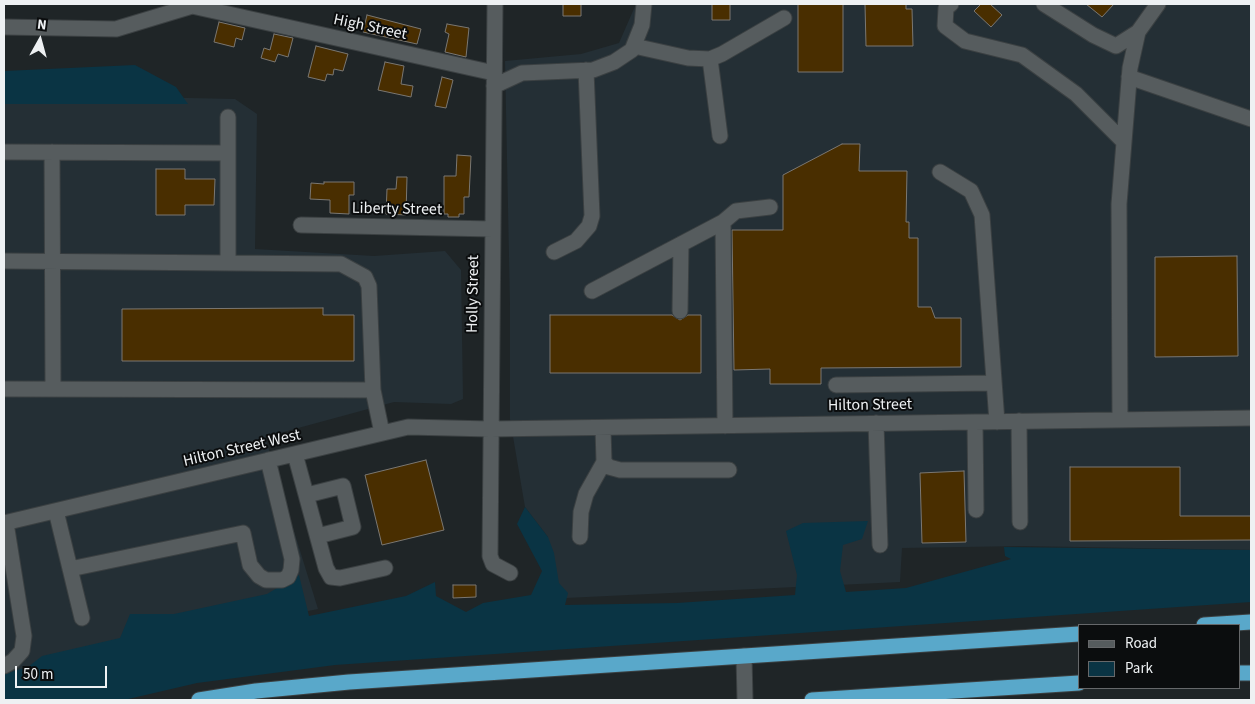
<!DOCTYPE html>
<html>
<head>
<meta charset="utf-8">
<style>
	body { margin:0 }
	#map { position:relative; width:1255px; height:704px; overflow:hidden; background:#1f2527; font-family:"Source Sans 3",sans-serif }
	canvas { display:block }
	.frame { position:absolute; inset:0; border:5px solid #eef1f3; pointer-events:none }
	.legend { position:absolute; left:1078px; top:624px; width:162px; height:65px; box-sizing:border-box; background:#0b0d0e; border:1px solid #66686a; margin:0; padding:6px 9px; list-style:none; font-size:15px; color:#eef1f3 }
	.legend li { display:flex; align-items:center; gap:10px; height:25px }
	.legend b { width:25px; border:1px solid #66686a }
	.north { position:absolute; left:15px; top:15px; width:50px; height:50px; -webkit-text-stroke:4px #0b0d0e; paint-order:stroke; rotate:7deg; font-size:14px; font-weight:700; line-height:20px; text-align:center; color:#eef1f3 }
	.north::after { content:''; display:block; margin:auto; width:18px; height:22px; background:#eef1f3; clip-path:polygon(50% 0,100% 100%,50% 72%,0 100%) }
	.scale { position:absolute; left:15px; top:666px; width:92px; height:22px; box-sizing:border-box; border:2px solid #eef1f3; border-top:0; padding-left:6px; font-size:15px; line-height:18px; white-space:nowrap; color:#eef1f3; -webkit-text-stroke:4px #0b0d0e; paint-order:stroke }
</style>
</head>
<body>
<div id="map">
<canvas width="1255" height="704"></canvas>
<div class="frame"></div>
<ul class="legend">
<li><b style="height:6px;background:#565c5e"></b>Road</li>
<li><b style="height:14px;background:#0a3444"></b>Park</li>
</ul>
<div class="north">N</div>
<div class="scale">50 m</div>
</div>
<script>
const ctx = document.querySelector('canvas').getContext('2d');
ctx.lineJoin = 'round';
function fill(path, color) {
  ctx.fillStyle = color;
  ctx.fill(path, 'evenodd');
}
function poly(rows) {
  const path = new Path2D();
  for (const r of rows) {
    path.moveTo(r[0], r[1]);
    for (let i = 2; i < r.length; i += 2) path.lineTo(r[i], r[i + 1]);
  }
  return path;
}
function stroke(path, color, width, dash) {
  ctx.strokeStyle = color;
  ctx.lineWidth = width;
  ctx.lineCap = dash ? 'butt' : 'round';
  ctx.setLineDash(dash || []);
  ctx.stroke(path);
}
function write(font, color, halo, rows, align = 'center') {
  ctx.font = font + ' "Source Sans 3",sans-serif';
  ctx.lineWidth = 4;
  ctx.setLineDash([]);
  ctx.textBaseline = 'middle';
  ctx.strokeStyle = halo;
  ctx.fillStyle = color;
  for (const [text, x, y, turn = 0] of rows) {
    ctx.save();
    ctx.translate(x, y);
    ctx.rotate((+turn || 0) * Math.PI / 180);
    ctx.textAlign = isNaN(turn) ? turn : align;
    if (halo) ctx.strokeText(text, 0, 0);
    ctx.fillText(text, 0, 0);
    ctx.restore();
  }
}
fill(poly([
	[636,4,1251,4,1251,550,1022,546,902,548,900,582,545,599,548,537,525,507,510,419,510,305,505,61,581,54,619,43],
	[4,94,235,99,257,114,255,249,374,256,445,251,461,270,463,399,451,404,394,402,265,437,318,609,33,667,4,677]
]), '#242f35');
fill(poly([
	[135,65,176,87,188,104,4,104,4,71],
	[525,507,548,537,554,553,559,583,568,593,565,605,677,603,795,595,797,575,786,531,803,523,868,521,862,539,843,545,840,571,846,592,906,588,1011,559,1005,556,1004,547,1251,550,1251,602,335,665,197,683,124,700,4,700,4,674,28,667,42,656,120,638,130,614,174,614,267,594,299,575,309,616,406,596,435,582,436,596,466,612,483,603,531,595,542,571,517,524]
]), '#0a3444');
const building = poly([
	[563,4,581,4,581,16,563,16,563,4],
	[712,4,730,4,730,20,712,20,712,4],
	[798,4,843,4,843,72,798,72,798,4],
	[865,4,906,4,906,9,912,9,913,46,866,46,865,4],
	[981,4,990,4,1002,15,991,27,974,11,981,4],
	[1086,4,1114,4,1102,17,1086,4],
	[367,15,421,29,417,44,363,32,367,15],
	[219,22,245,28,242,40,236,38,234,47,214,42,219,22],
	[447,24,469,28,466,57,445,52,449,34,445,32,447,24],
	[274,34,293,38,288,57,278,54,275,62,261,58,264,48,270,50,274,34],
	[316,46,348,54,343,71,334,69,333,75,327,74,325,81,308,77,316,46],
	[385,62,404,66,401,84,413,86,411,97,378,90,385,62],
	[442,77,453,80,446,108,435,106,442,77],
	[842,144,860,144,859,171,907,171,906,222,909,222,909,238,918,238,918,307,931,307,935,318,961,318,961,367,821,368,821,384,770,384,770,369,734,370,732,230,783,230,783,175,842,144],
	[457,155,471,156,469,197,464,197,464,214,459,214,459,217,448,217,448,214,444,214,444,176,456,176,457,155],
	[156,169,185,169,185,179,215,179,214,205,185,205,185,215,156,215,156,169],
	[397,177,407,177,406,215,386,214,387,189,396,189,397,177],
	[324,182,354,182,354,195,349,195,349,214,330,213,330,200,310,199,311,183,324,184,324,182],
	[1237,256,1238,356,1155,357,1155,257,1237,256],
	[323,308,323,315,354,315,354,361,122,361,122,309,323,308],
	[550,315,672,315,680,320,688,315,701,315,701,373,550,373,550,315],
	[426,460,444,530,382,545,365,475,426,460],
	[1070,467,1180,467,1180,516,1251,516,1251,540,1070,541,1070,467],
	[964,471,966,542,922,543,920,473,964,471],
	[453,585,476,585,476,597,453,598,453,585]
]);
fill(building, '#492e00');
stroke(building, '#7a7772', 1);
const minor = poly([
	[495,4,490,556,493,564,510,573],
	[951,4,946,8,945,26,965,41,1022,55,1076,94,1123,141],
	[1044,4,1093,35,1116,46,1138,32,1158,4],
	[4,27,116,29,192,6,494,73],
	[634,46,688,58,710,59,722,54,784,18],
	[710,59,720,136],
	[1129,77,1251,119],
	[494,86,522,73,593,70,614,62,632,50,642,25,644,4],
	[228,117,228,262],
	[4,152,228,153],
	[52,152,53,389],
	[940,172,971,191,982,215,997,422],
	[723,222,736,211,770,207],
	[301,225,493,229],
	[554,252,576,241,589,226,592,216,586,70],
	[4,261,341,264,365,277,369,286,373,390],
	[592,291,723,222,725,426],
	[680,311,681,244],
	[836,385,994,383],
	[4,389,373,390,382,433],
	[1120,420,1119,204,1130,68,1138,32],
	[1019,421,1020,522],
	[975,422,976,510],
	[876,423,880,545],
	[603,428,604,462,609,467,620,470,729,470],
	[295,454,326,568,331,577,340,578,385,568],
	[307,495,343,486,353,527,318,536],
	[56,511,82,618],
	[4,523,408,427,490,429,1251,418],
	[580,537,581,512,586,494,604,462],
	[70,569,243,533,250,565,259,576,266,580,282,580,288,577,291,570,292,559,268,460],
	[744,656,745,700],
	[4,666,13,661,22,651,24,636,6,523]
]);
const highway = poly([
	[1204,625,1251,622],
	[1239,673,1251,673],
	[199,700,256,691,349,682,1079,634],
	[812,700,1079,683]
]);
stroke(minor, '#3b4042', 17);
stroke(highway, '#3b4042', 17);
stroke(minor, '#565c5e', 15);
stroke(highway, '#59a8ca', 15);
write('16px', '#eef1f3', '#0b0d0e', [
	["High Street",370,28,12],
	["Liberty Street",397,210,1],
	["Holly Street",474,294,-89],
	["Hilton Street",870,406,-1],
	["Hilton Street West",242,449,-13]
]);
</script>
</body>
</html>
